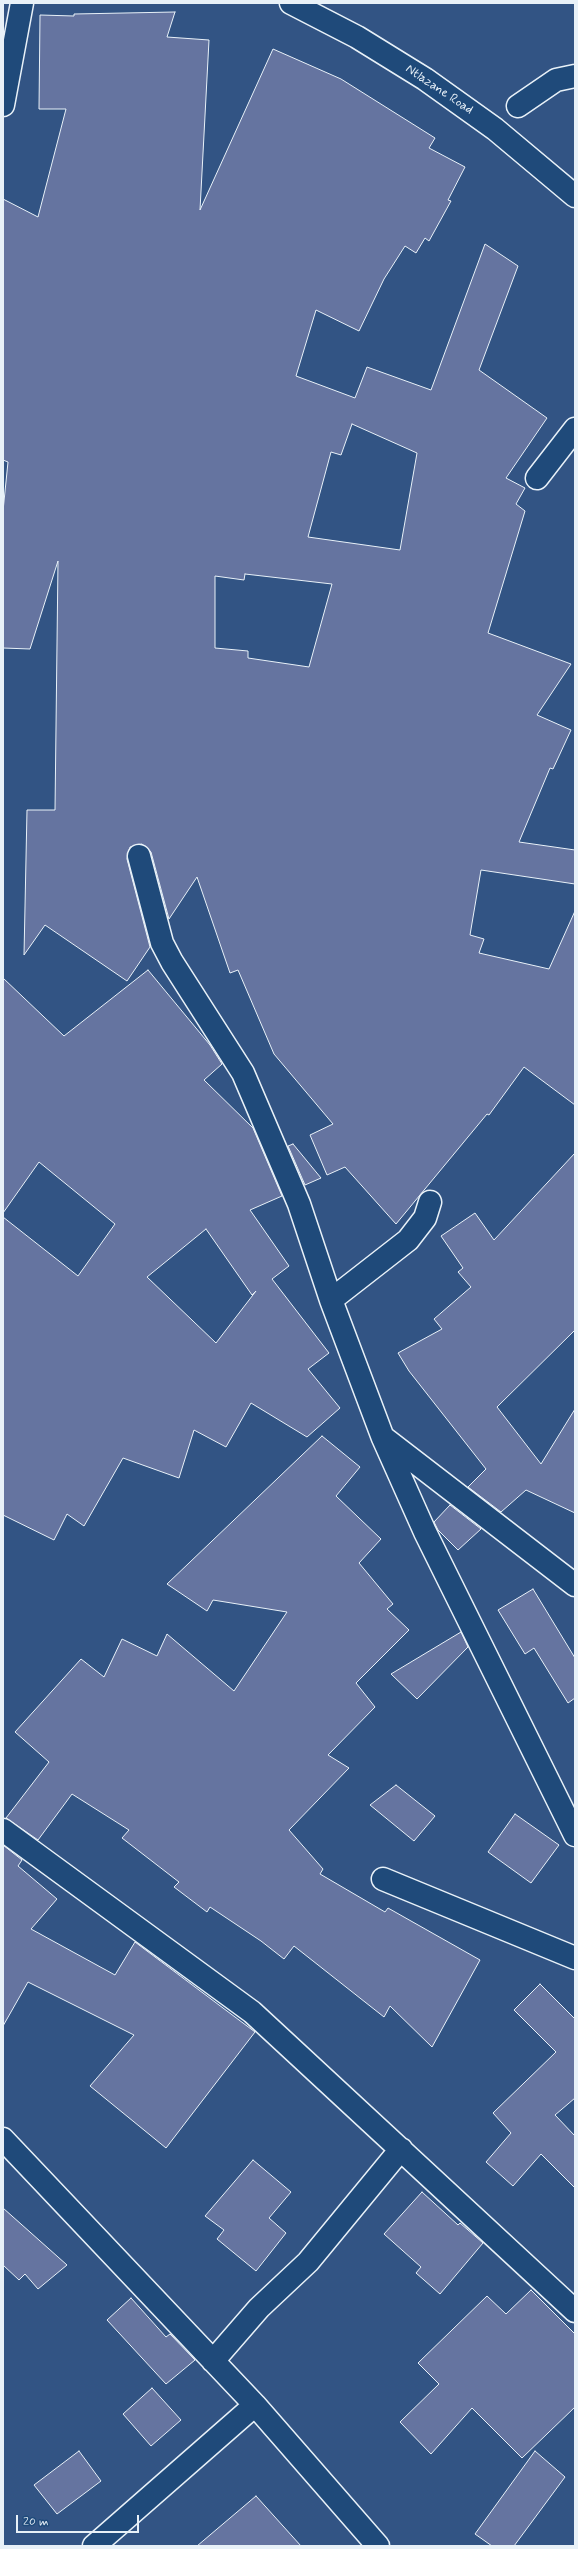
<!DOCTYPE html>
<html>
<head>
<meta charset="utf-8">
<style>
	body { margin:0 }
	#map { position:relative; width:578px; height:2549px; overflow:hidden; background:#325484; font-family:Mynerve,sans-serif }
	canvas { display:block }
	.frame { position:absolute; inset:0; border:4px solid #e8f1f8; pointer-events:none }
	.scale { position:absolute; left:16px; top:2515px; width:123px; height:18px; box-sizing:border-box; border:2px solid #e8f1f8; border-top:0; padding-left:5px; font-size:12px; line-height:14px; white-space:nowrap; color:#e8f1f8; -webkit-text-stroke:3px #1f4a7a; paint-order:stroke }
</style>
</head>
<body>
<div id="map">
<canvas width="578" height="2549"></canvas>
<div class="frame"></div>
<div class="scale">20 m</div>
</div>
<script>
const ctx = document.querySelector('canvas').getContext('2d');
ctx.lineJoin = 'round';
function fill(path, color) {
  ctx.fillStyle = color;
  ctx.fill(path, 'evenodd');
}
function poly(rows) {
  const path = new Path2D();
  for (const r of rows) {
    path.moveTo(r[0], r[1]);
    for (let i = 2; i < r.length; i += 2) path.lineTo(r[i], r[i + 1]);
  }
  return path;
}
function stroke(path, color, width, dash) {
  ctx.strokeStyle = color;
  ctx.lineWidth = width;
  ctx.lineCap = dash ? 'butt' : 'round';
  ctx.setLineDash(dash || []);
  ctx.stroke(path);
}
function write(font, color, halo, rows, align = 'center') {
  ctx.font = font + ' Mynerve,sans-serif';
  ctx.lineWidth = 3;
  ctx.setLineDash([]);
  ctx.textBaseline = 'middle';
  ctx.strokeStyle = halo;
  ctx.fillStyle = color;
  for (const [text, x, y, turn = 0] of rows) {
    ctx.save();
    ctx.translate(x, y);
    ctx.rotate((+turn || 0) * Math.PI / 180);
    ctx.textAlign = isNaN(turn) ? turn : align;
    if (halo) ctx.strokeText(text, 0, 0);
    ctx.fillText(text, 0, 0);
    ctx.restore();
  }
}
const building = poly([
	[175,12,167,37,209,40,200,210,273,49,341,79,435,138,429,148,465,167,448,200,451,201,429,241,425,238,416,253,405,246,384,279,359,331,316,310,296,376,355,398,367,367,431,390,485,244,518,266,479,370,547,418,506,478,525,488,516,504,525,511,488,633,571,664,537,715,571,730,553,769,550,768,519,842,575,850,575,884,481,870,470,935,484,939,479,953,549,969,575,911,575,1105,524,1067,489,1115,487,1114,396,1224,345,1167,327,1175,310,1135,333,1124,274,1054,238,970,230,973,197,877,169,919,151,852,142,844,130,847,127,859,150,947,127,981,45,925,24,955,27,810,55,810,58,561,30,649,3,648,3,511,8,462,3,460,3,199,38,217,66,109,39,109,40,15,74,16,74,14,175,12],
	[352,424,417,453,400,550,308,537,331,452,341,455,352,424],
	[245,574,332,584,309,667,248,658,248,651,215,648,215,576,244,580,245,574],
	[148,970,210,1045,222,1064,204,1080,253,1128,282,1196,250,1210,289,1266,272,1279,329,1353,308,1369,340,1408,307,1437,251,1403,226,1447,194,1430,179,1478,123,1458,84,1526,67,1514,54,1540,3,1515,3,1217,78,1276,115,1224,39,1162,3,1213,3,978,64,1036,148,970],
	[206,1229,252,1295,256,1291,216,1343,147,1277,206,1229],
	[293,1144,321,1178,305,1185,288,1146,293,1144],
	[575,1153,575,1330,497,1407,541,1464,575,1409,575,1513,526,1490,501,1512,468,1487,486,1469,409,1371,398,1353,442,1329,434,1319,471,1287,458,1272,463,1268,441,1236,475,1213,494,1240,575,1153],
	[322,1436,360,1467,336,1496,381,1539,359,1563,393,1604,387,1609,409,1630,356,1683,375,1707,328,1755,349,1768,289,1830,323,1869,320,1874,385,1912,388,1908,480,1960,432,2047,390,2006,384,2017,294,1946,284,1959,261,1941,210,1907,207,1912,174,1887,179,1882,122,1838,129,1830,72,1794,38,1840,6,1818,49,1762,15,1732,81,1659,104,1677,122,1639,157,1656,167,1634,234,1691,287,1612,213,1600,207,1611,167,1584,322,1436],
	[450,1505,481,1529,458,1550,438,1530,434,1522,450,1505],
	[533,1589,575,1658,575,1698,568,1703,534,1648,525,1654,498,1610,533,1589],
	[461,1632,468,1647,417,1699,391,1674,461,1632],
	[396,1785,435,1816,414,1841,370,1805,396,1785],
	[515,1814,559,1845,531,1883,488,1852,515,1814],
	[3,1845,22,1860,18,1866,57,1899,31,1929,115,1975,135,1942,255,2032,166,2148,90,2086,134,2035,28,1982,3,2026,3,1845],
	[540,1984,575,2019,575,2098,555,2115,575,2136,575,2188,541,2154,513,2186,486,2162,511,2133,493,2113,556,2052,514,2010,540,1984],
	[253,2160,291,2192,269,2218,286,2233,256,2271,217,2239,224,2230,205,2216,253,2160],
	[422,2192,458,2225,460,2223,483,2243,440,2294,416,2273,421,2267,384,2234,422,2192],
	[3,2208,67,2265,38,2289,25,2274,19,2280,3,2265,3,2208],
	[531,2290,575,2334,575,2407,522,2458,472,2408,431,2454,400,2422,439,2384,418,2363,487,2296,506,2314,531,2290],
	[131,2298,166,2337,170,2334,195,2360,166,2384,107,2320,131,2298],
	[152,2388,181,2420,151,2446,123,2414,152,2388],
	[79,2451,101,2481,57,2514,34,2485,79,2451],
	[535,2451,565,2477,514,2546,492,2546,475,2534,535,2451],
	[256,2496,301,2546,197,2546,256,2496]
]);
fill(building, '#6574a0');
stroke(building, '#e8f1f8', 1);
const minor = poly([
	[3,105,22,3],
	[518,106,556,80,575,76],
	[537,478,575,429],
	[139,856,162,943,172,962,243,1073,299,1204,331,1300,383,1438,425,1532,575,1835],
	[331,1300,408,1240,425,1218,430,1202],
	[384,1438,575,1585],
	[3,1830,252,2012,575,2311],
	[383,1879,575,1958],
	[3,2139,255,2405,378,2546],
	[213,2361,259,2308,308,2262,401,2149],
	[94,2546,255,2405]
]);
const tertiary = poly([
	[291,3,357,37,425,79,495,129,575,196]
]);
stroke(minor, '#e8f1f8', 25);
stroke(tertiary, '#e8f1f8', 25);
stroke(minor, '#1f4a7a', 22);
stroke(tertiary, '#1f4a7a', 22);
write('13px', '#e8f1f8', '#1f4a7a', [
	["Ntlazane Road",439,90,34]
]);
</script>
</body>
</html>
